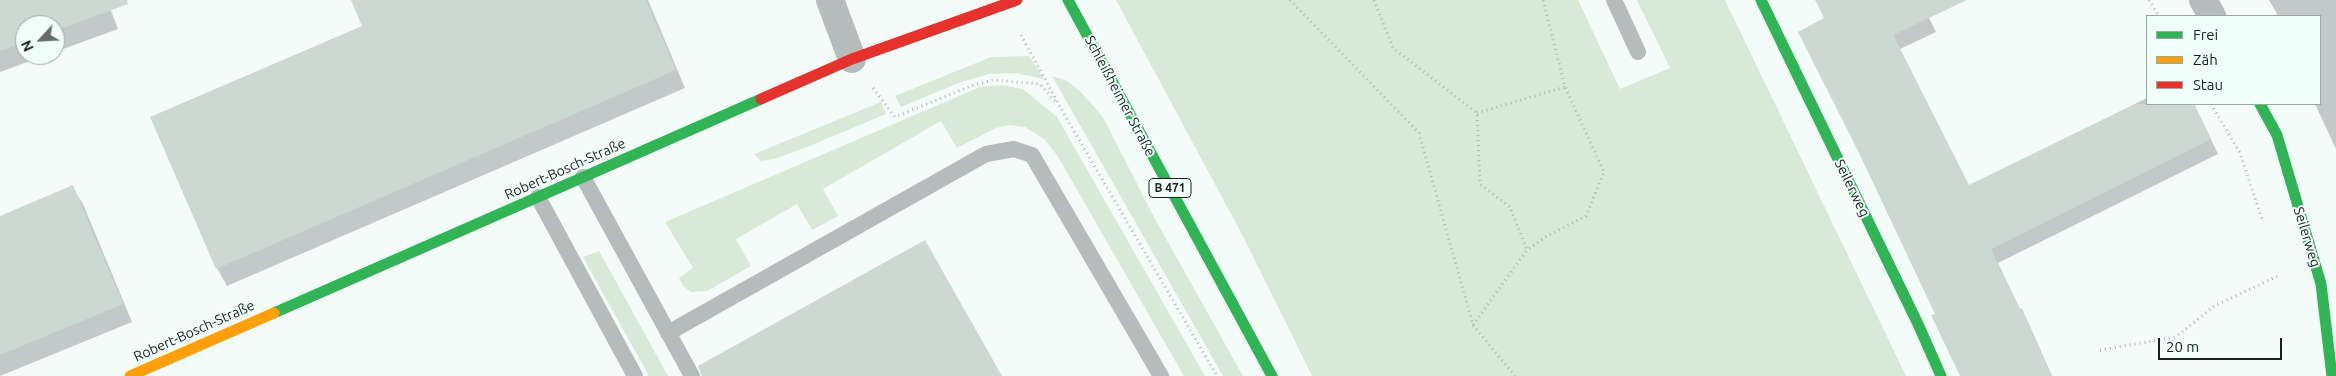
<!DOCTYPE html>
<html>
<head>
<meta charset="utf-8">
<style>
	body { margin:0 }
	#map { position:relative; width:2336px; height:376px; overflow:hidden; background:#f4fcfa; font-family:Ubuntu,sans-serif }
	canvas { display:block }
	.legend { position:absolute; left:2146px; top:15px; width:175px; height:90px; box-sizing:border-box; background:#f1fffb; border:1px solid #9aa6a3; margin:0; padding:6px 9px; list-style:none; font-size:15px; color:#17201e }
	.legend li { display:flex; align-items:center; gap:10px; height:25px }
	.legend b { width:25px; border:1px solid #9aa6a3 }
	.north { position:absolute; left:15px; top:15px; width:50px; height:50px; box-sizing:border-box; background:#f1fffb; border:1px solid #9aa6a3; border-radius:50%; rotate:245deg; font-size:14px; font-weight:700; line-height:20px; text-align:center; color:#17201e }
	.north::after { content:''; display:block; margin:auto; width:18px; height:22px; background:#646d6b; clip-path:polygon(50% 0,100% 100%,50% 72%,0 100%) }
	.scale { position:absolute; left:2158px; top:338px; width:124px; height:22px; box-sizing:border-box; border:2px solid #17201e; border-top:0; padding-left:6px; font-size:15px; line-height:18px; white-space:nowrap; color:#17201e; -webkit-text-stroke:4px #f1fffb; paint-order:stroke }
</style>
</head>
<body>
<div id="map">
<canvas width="2336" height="376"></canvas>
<ul class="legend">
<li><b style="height:6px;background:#30b455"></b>Frei</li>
<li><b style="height:6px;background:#ff9f0a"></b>Zäh</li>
<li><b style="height:6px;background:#e5322d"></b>Stau</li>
</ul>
<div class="north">N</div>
<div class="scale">20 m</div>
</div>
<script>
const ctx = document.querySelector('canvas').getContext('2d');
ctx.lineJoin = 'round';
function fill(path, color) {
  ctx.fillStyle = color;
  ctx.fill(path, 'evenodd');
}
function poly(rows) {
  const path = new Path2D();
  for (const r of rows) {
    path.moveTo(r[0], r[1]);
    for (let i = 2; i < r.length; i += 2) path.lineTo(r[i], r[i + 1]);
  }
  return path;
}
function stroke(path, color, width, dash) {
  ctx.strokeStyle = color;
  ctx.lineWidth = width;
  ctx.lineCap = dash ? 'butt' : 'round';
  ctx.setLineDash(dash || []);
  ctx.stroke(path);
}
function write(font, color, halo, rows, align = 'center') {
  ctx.font = font + ' Ubuntu,sans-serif';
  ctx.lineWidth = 4;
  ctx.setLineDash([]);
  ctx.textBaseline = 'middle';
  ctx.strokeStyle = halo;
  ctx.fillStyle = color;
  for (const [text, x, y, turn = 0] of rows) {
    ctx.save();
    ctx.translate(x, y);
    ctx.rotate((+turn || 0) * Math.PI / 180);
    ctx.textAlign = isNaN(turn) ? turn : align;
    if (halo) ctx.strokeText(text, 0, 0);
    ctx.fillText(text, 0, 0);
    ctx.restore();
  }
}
fill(poly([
	[1116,0,1578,0,1620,89,1670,68,1637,0,1725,0,1906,376,1312,376,1246,242],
	[1029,56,1044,79,1015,73,989,74,961,82,901,107,895,96,991,57],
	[1052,76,1067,81,1081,92,1103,117,1155,219,1243,376,1223,376],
	[1002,85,1023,89,1057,117,1205,376,1184,376,1057,155,1044,139,1025,127,1010,125,996,128,957,148,941,121,823,189,838,216,812,230,797,204,736,239,751,266,707,291,691,292,683,286,679,278,693,268,665,222,980,87],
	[881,102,886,114,807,147,774,159,761,161,754,154],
	[599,251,668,376,649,376,583,257]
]), '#d8e9d7');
fill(poly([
	[0,0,107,0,118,29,55,52,55,25,25,25,25,55,47,55,0,72],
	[352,0,648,0,685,88,227,286,217,268,364,26],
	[1816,0,1920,0,1936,32,1900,49,1969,186,2147,98,2147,104,2194,104,2218,154,1998,263,2020,310,2029,324,2052,376,1961,376,1826,19],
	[2269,0,2336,0,2336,149,2315,104,2320,104,2320,16,2278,16],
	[72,187,83,204,132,322,0,376,0,217]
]), '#0003');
fill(poly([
	[0,0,127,0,128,4,55,31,55,25,25,25,25,42,0,51],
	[351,0,646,0,676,70,216,269,150,117,362,26],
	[1815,0,1967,0,1893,35,1969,185,2135,104,2194,104,2211,139,1991,249,2020,309,2022,308,2051,376,1960,376,1931,315,1935,314,1859,153,1798,32,1824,18],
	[73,185,123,304,0,355,0,216],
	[925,240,1002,376,702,376,698,366]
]), '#ccd8d2');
stroke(poly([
	[1290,0,1419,133,1473,325,1515,376],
	[1374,0,1393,48,1477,113,1480,184,1510,207,1527,250],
	[2149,0,2159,16],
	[1021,35,1060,107,1217,376],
	[873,88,895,117,971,86,993,80,1040,84,1055,101],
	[2211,104,2240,153,2262,219],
	[1477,113,1565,87],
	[1473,325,1527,250,1547,236,1586,216,1604,172,1565,87,1543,0],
	[2100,350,2176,337,2214,306,2280,275]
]), '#b0b7b6', 3, [1, 4]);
stroke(poly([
	[1614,0,1638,52],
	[583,177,692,376],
	[538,197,635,376],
	[668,333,986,154,1014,149,1032,155,1161,376]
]), '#b4bcbc', 16);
stroke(poly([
	[830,0,852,59],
	[2203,0,2212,16]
]), '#b4bcbc', 28);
stroke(poly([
	[1068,0,1272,376],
	[1761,0,1918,324,1941,376],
	[2260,104,2277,135,2321,284,2332,376],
	[274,313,761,99]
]), '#30b455', 11);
stroke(poly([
	[130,376,274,313]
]), '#ff9f0a', 11);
stroke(poly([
	[761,99,852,59,1017,0]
]), '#e5322d', 11);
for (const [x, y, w] of [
	[1170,188,42]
]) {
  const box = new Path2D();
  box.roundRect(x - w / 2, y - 9.5, w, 19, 4);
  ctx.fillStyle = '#f1fffb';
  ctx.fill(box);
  stroke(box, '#17201e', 1);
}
write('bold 12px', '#17201e', null, [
	["B 471",1170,188]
]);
write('14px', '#17201e', '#f1fffb', [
	["Schleißheimer Straße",1120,96,62],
	["Robert-Bosch-Straße",565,169,-24],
	["Seilerweg",1852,188,64],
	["Seilerweg",2307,237,73],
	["Robert-Bosch-Straße",194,331,-24]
]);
</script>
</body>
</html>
